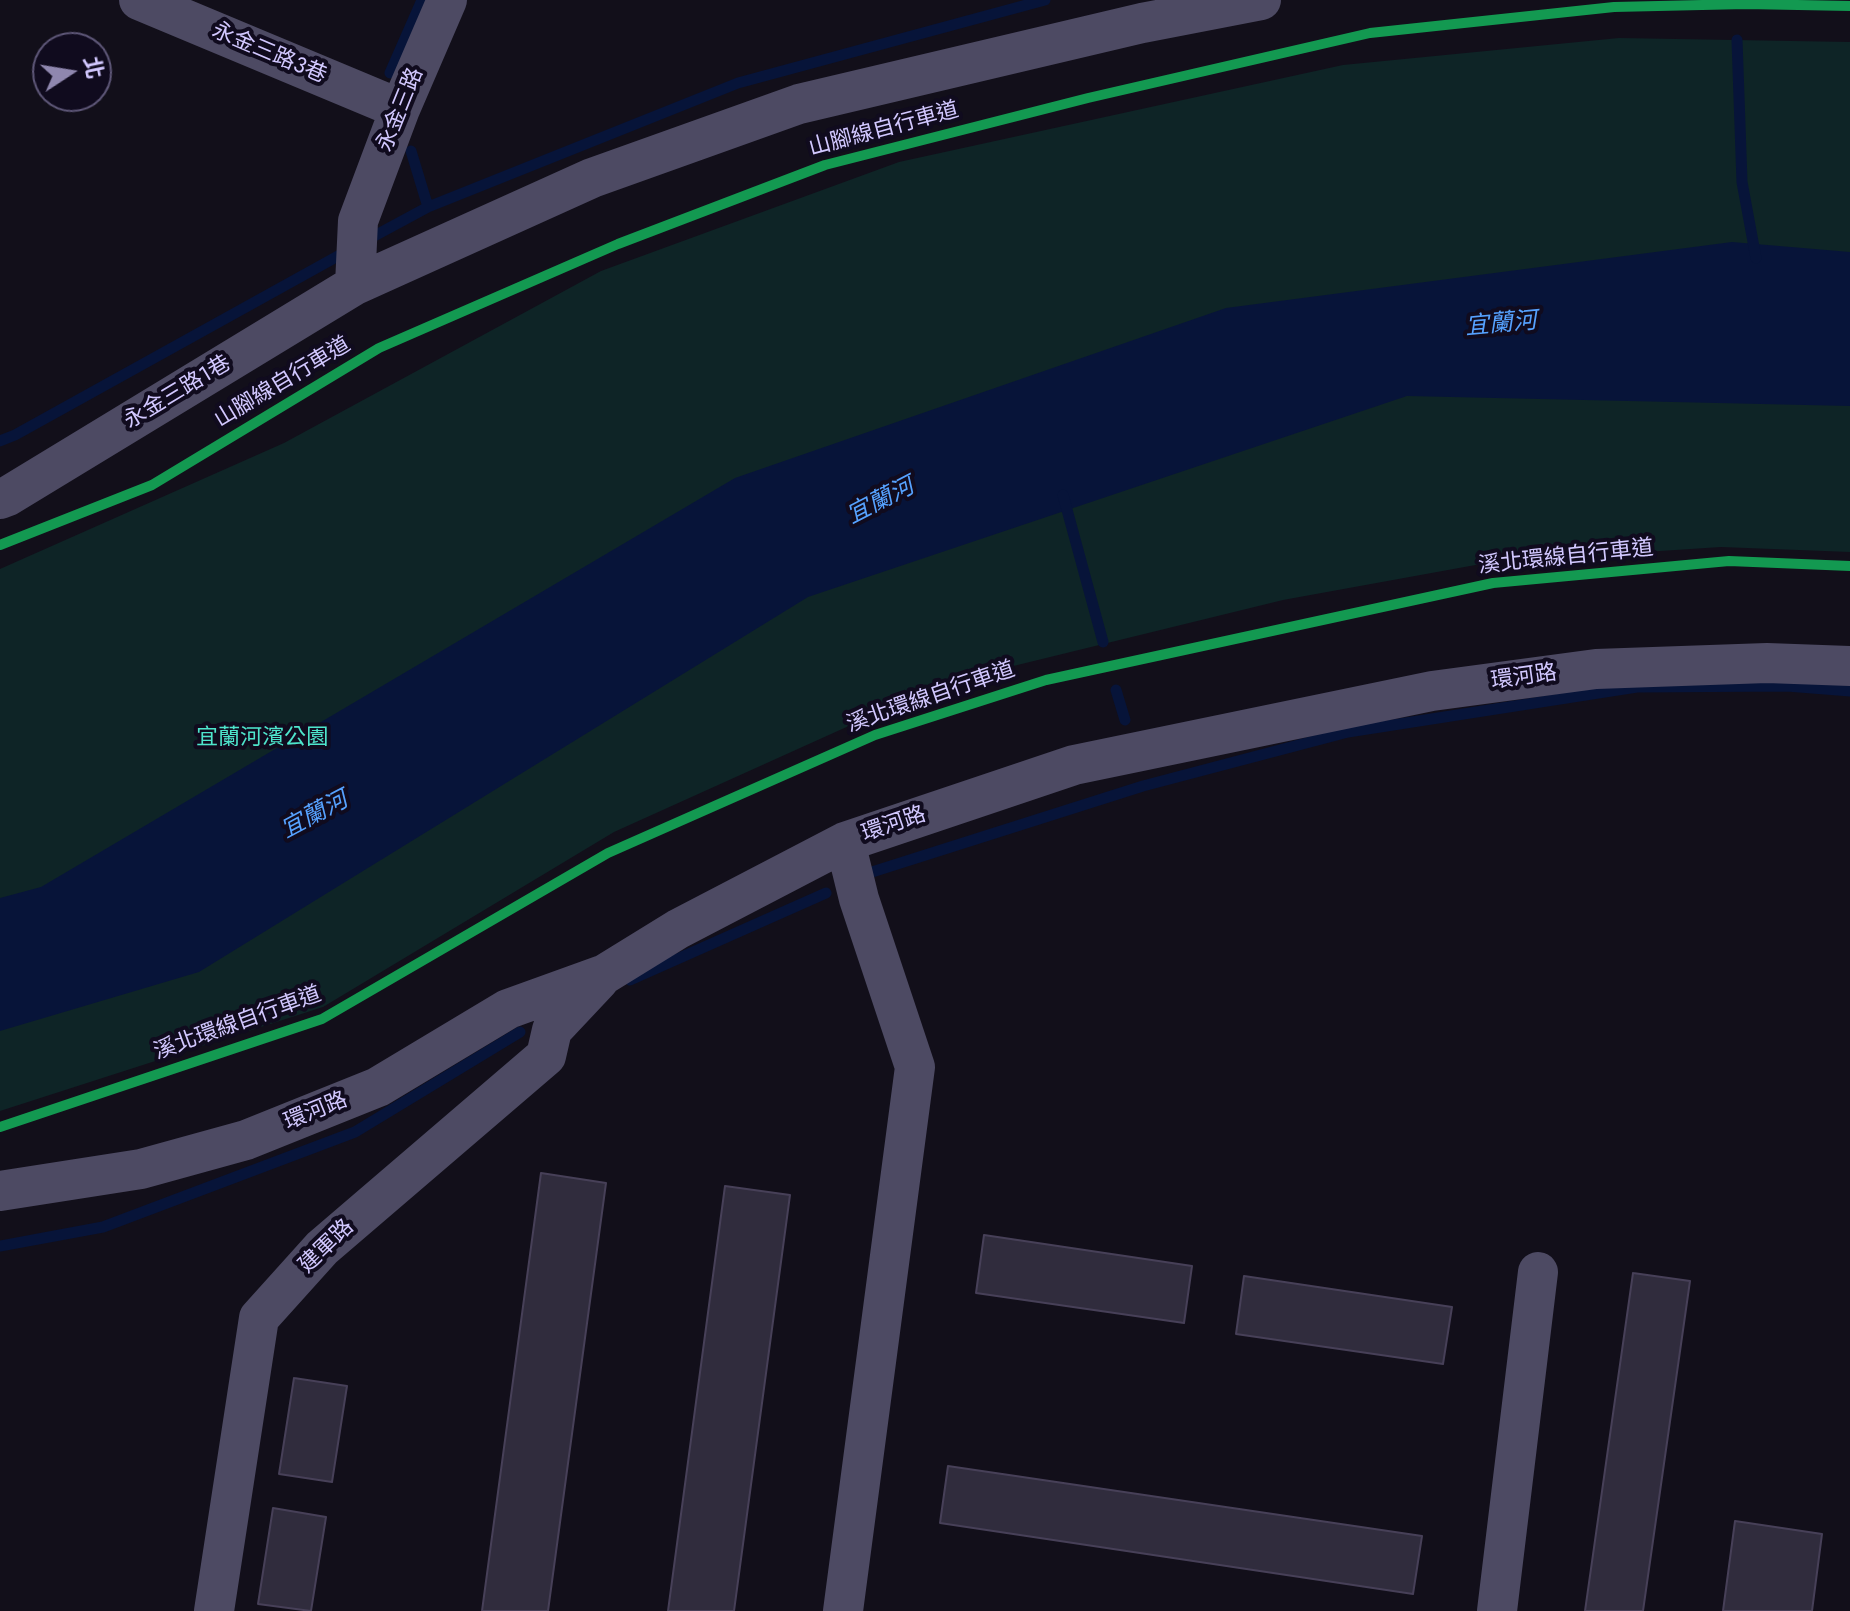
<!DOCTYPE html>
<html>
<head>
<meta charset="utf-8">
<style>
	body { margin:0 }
	#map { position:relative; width:1850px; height:1611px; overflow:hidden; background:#120f1a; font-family:Jost,"Noto Sans TC",sans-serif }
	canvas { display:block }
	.north { position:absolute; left:32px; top:32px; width:80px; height:80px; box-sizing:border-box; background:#100b1e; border:2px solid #5e5778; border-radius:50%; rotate:78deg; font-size:22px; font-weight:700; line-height:32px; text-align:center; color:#d2c8ff }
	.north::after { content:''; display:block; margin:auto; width:28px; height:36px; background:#8f87af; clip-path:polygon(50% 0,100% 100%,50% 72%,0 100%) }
</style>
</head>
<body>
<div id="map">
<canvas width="1850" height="1611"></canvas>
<div class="north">北</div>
</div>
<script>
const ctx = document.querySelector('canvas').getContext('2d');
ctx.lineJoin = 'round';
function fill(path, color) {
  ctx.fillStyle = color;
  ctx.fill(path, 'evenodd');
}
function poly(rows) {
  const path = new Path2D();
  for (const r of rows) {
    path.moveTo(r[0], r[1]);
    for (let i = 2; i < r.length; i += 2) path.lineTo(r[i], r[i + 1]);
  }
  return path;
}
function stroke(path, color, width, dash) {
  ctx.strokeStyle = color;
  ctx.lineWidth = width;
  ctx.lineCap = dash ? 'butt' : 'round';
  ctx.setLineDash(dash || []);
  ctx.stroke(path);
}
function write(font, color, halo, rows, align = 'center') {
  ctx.font = font + ' Jost,"Noto Sans TC",sans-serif';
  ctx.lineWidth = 8;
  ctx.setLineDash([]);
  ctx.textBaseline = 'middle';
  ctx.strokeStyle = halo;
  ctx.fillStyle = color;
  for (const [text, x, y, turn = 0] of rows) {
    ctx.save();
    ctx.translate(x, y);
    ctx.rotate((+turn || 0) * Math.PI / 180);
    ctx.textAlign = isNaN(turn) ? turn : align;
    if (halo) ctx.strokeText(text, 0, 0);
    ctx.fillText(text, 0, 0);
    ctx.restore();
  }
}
fill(poly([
	[1619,38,1850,42,1850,552,1721,547,1492,562,1283,600,944,683,614,832,323,1007,0,1111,0,569,284,443,601,271,899,162,1343,65]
]), '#0e2426');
fill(poly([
	[1732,242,1850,252,1850,406,1407,396,808,597,199,972,0,1031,0,898,41,887,735,478,1226,308]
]), '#071439');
stroke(poly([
	[1737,40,1742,182,1756,258],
	[390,73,422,0],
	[411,151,428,207],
	[365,241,428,207,738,83,1045,0],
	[0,441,15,435,347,251],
	[1063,495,1103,642],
	[1116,690,1125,720],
	[872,872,1143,786,1348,732,1637,687,1787,686,1850,691],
	[630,980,826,893],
	[0,1246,103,1227,355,1132,520,1032]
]), '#071439', 11);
const building = poly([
	[541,1173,606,1183,548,1611,482,1611,541,1173],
	[725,1186,790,1195,734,1611,668,1611,725,1186],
	[984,1235,1192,1266,1184,1323,976,1293,984,1235],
	[1633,1273,1690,1281,1643,1611,1585,1611,1633,1273],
	[1244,1276,1452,1307,1443,1364,1236,1334,1244,1276],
	[294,1378,347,1386,332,1482,279,1474,294,1378],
	[948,1466,1422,1536,1413,1594,940,1523,948,1466],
	[273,1508,326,1517,311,1611,258,1604,273,1508],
	[1735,1521,1822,1534,1812,1611,1723,1611,1735,1521]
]);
fill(building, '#302c3d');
stroke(building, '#474058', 2);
stroke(poly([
	[139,0,400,109],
	[355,285,358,221,400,109,447,0],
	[0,499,8,496,355,285,592,178,799,104,1142,23,1261,0],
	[0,1191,141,1169,246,1140,378,1087,508,1009,605,974,678,929,845,842,1074,765,1432,691,1596,669,1767,663,1850,666],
	[214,1611,259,1318,322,1248,546,1056,552,1030,599,980],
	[843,1611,915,1067,859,899,845,842],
	[1497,1611,1538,1272]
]), '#4d4a63', 40);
stroke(poly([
	[0,545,152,485,379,348,618,244,825,165,1088,98,1370,33,1614,7,1746,4,1850,6],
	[0,1127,322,1019,608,853,875,735,1046,680,1493,583,1729,561,1850,566]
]), '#139951', 10);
write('22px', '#d2c8ff', '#100b1e', [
	["永金三路3巷",269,54,23],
	["永金三路",401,110,-68],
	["山腳線自行車道",884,130,-15],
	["山腳線自行車道",283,383,-31],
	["永金三路1巷",178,393,-31],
	["溪北環線自行車道",1566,558,-6],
	["環河路",1524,678,-8],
	["溪北環線自行車道",931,698,-19],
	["環河路",894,825,-19],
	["溪北環線自行車道",238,1024,-20],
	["環河路",316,1112,-22],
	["建軍路",327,1247,-44]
]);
write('22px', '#4ee5cc', '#100b1e', [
	["宜蘭河濱公園",262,739]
]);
write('italic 24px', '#56a2ff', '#100b1e', [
	["宜蘭河",1501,325,-5],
	["宜蘭河",881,502,-27],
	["宜蘭河",315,816,-28]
]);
</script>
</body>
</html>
